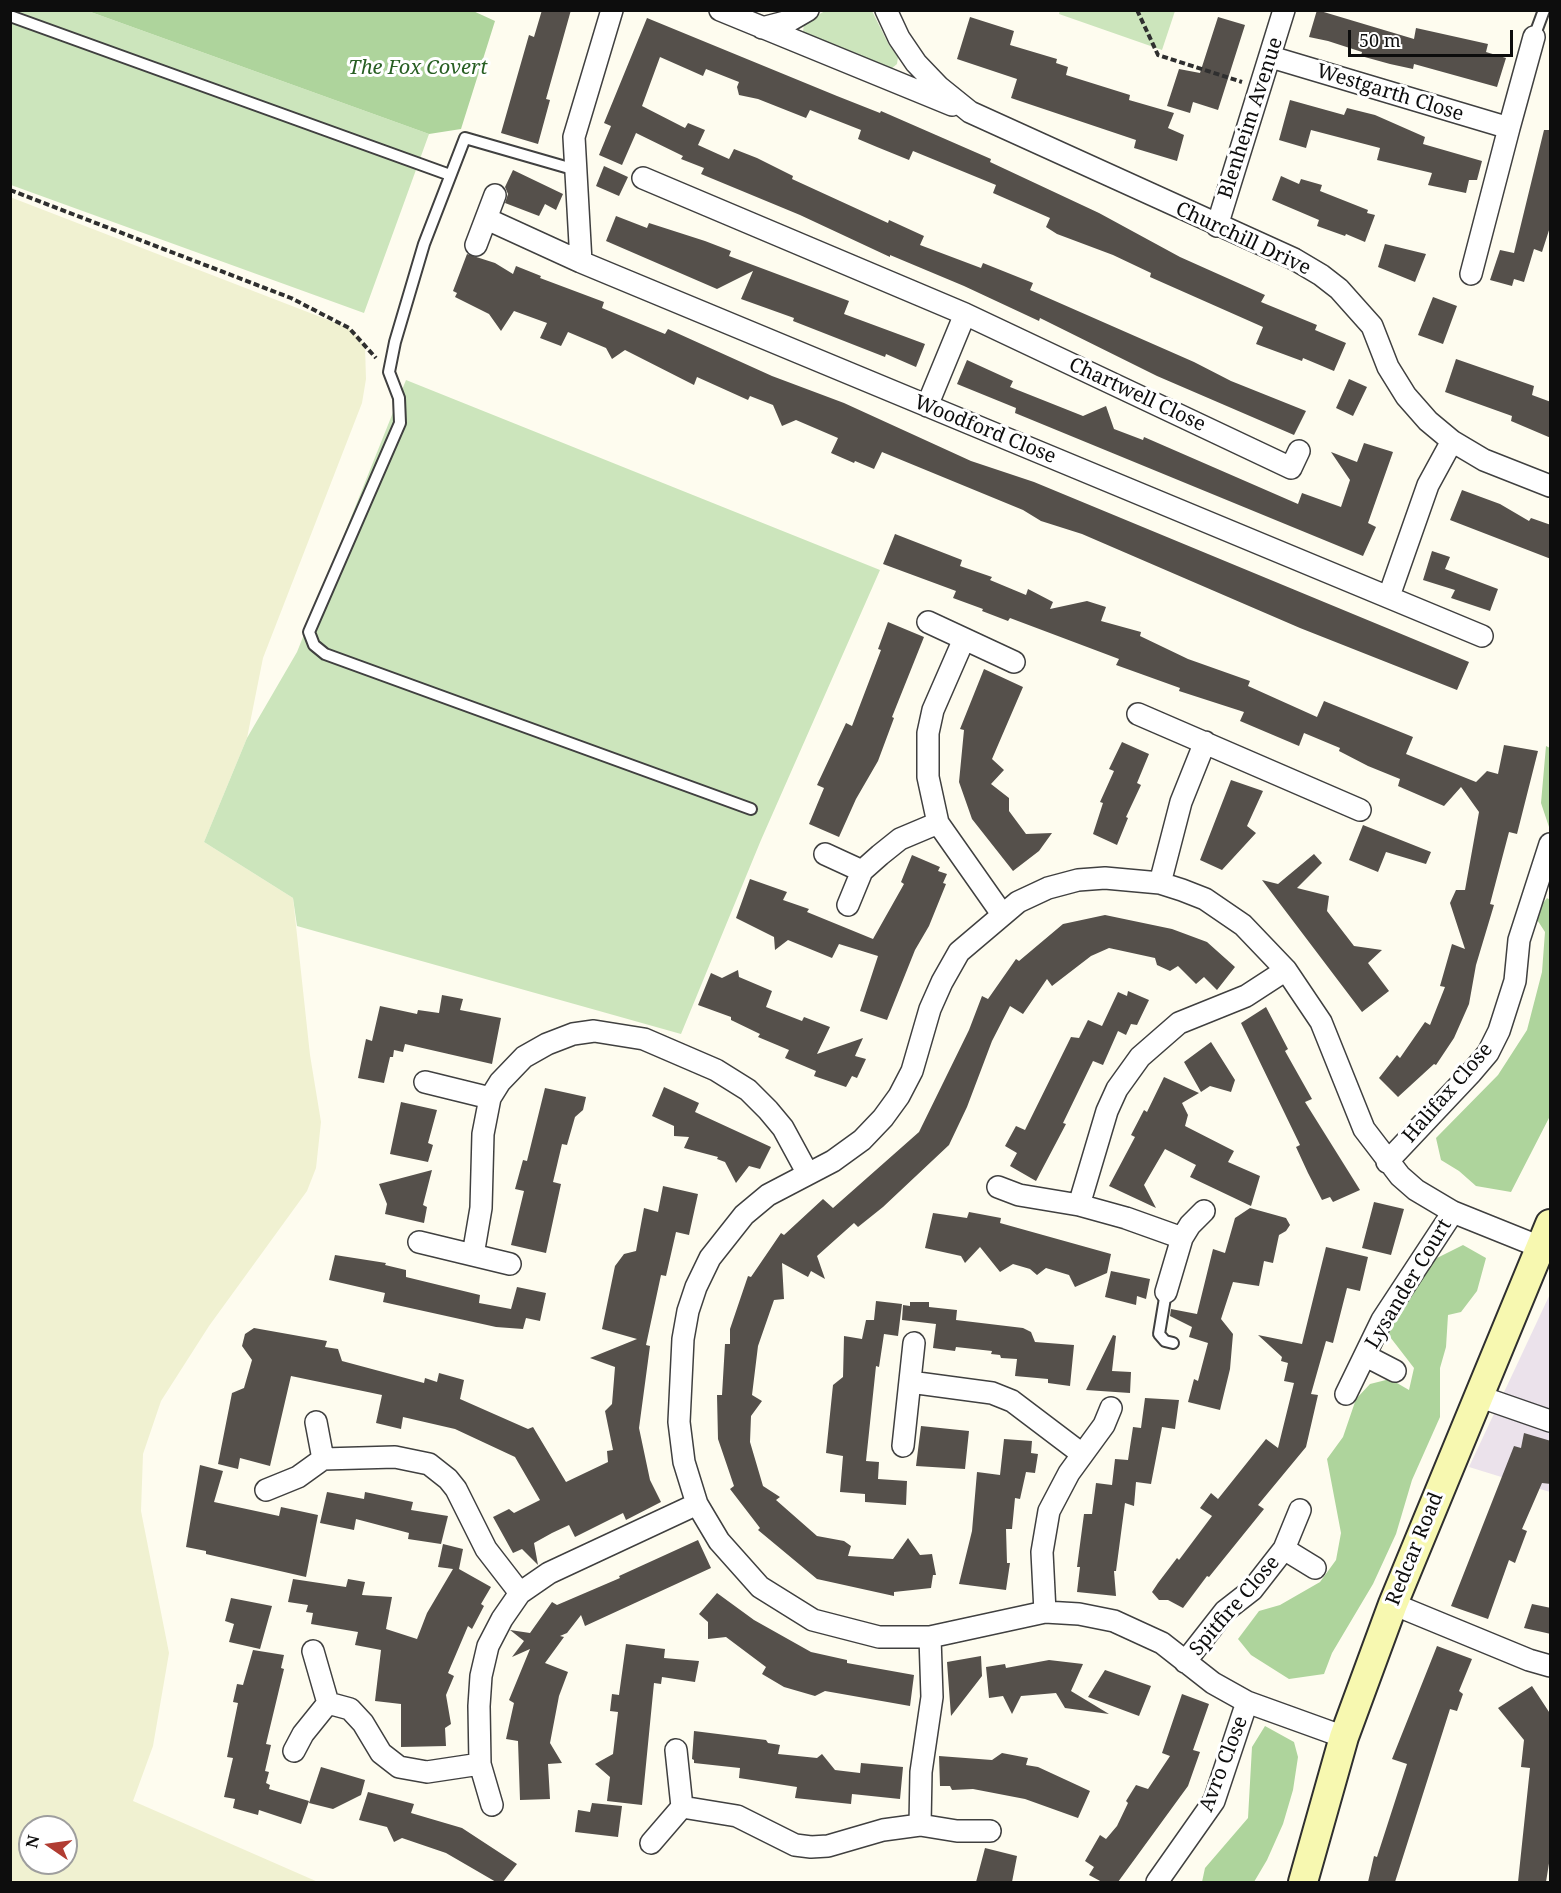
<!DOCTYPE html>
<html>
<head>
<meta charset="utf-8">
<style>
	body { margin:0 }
	#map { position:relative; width:1561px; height:1893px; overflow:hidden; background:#fefcef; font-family:"Noto Serif",serif }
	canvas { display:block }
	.frame { position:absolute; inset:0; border:12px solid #0d0d0d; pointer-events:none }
	.north { position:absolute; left:18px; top:1815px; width:60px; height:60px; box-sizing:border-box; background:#fff; border:2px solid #9e9e9e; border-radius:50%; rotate:283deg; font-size:16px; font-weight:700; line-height:24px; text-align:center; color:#0d0d0d }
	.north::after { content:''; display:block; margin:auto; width:21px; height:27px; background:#b13c32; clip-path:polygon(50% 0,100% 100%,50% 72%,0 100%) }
	.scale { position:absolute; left:1348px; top:30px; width:165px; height:27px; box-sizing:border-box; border:3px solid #0d0d0d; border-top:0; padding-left:8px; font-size:18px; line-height:21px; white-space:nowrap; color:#0d0d0d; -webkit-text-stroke:4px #fff; paint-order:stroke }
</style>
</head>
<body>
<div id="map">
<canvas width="1561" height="1893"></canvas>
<div class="frame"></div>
<div class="north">N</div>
<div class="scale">50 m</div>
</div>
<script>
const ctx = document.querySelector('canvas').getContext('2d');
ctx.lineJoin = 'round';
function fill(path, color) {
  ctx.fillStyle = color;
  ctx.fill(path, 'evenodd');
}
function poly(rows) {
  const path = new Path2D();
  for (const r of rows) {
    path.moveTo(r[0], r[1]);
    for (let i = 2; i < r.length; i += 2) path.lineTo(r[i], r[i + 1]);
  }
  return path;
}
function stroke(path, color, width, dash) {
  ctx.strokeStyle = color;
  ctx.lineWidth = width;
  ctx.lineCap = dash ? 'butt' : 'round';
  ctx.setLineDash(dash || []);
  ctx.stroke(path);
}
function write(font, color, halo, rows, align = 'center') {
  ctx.font = font + ' "Noto Serif",serif';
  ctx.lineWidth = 6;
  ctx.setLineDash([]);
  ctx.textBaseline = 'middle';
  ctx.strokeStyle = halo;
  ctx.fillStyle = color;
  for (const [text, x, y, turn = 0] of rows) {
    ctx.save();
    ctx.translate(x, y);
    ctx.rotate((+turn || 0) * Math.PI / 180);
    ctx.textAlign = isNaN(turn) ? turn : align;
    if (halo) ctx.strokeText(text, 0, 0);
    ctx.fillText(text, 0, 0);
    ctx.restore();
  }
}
fill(poly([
	[1550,1294,1550,1492,1469,1467]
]), '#ebe2eb');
fill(poly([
	[10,197,349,328,365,346,366,379,362,403,263,658,247,738,204,842,293,898,310,1055,321,1122,316,1168,307,1191,209,1326,161,1401,143,1454,141,1511,169,1653,153,1746,133,1801,318,1882,11,1882],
	[30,1827,66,1827,66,1863,30,1863]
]), '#f0f1d1');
fill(poly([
	[1060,10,1175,10,1175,11,1162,50,1059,14],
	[10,11,88,11,429,134,364,313,11,185],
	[825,11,872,11,889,45,898,57,897,64,891,69,807,36,803,32,804,23],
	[406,380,880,570,761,840,681,1034,297,926,293,898,204,842,247,738,297,652]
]), '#cce5bc');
fill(poly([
	[471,10,495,21,461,129,429,134,88,11],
	[1546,746,1550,748,1550,830,1541,803],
	[1547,898,1550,900,1550,1116,1511,1192,1476,1186,1459,1171,1441,1160,1436,1138,1498,1075,1527,1030,1542,972,1545,932,1534,915],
	[1463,1245,1486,1258,1477,1291,1461,1312,1448,1315,1446,1347,1440,1368,1440,1417,1412,1480,1396,1534,1373,1584,1332,1653,1324,1674,1289,1679,1251,1655,1238,1639,1259,1611,1280,1605,1320,1582,1336,1560,1341,1533,1327,1459,1343,1437,1356,1399,1370,1384,1390,1379,1409,1390,1414,1368,1387,1333,1415,1283,1437,1258],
	[1265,1726,1294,1742,1298,1757,1293,1790,1283,1824,1267,1860,1254,1882,1202,1882,1205,1868,1248,1818,1252,1747]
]), '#aed49c');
fill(poly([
	[542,10,571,10,546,99,550,100,538,144,501,133,529,35,534,37],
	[1317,10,1414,39,1416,28,1488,44,1486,52,1506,58,1497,87,1414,64,1413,69,1390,64,1361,56,1362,52,1328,41,1309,37],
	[970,17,1014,31,1010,45,1057,59,1056,63,1068,67,1066,75,1130,95,1129,100,1174,113,1168,128,1184,135,1177,161,1134,148,1136,140,1011,98,1017,79,957,59],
	[1218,17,1245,25,1218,110,1193,102,1190,113,1167,106,1179,69,1200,73],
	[647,18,837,96,880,113,881,111,991,159,990,162,1099,213,1180,257,1265,295,1261,302,1317,325,1315,330,1346,343,1334,371,1303,358,1302,361,1256,344,1263,327,1150,277,1151,273,1113,255,1057,234,1046,227,1050,218,993,193,996,185,913,151,909,160,877,147,858,139,861,130,810,110,806,118,758,99,739,95,737,87,739,82,706,69,703,76,660,57,642,106,685,128,688,123,705,130,698,145,729,159,734,149,757,158,793,176,792,179,888,223,889,220,924,236,920,245,981,268,983,263,1033,283,1030,290,1194,362,1231,381,1306,411,1294,435,1157,376,1040,318,1039,321,964,286,890,255,890,257,800,215,701,174,704,168,681,159,683,156,636,133,622,165,599,155,611,126,604,123],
	[1290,100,1344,115,1347,108,1375,115,1425,137,1423,144,1482,161,1477,180,1469,180,1466,193,1428,185,1432,173,1377,160,1380,148,1311,130,1306,148,1279,140],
	[1544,130,1551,130,1551,224,1542,252,1534,249,1524,282,1514,279,1512,286,1490,280,1500,250,1514,253],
	[604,166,628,177,619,196,596,186],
	[513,170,563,194,556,210,545,204,539,216,505,203,508,194,505,187],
	[1281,176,1299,184,1301,179,1322,185,1320,191,1368,210,1367,213,1375,215,1365,242,1346,234,1345,236,1317,226,1319,220,1272,200],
	[616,216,647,228,649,223,705,241,731,251,729,256,849,301,844,314,925,344,916,367,886,354,885,357,793,321,794,318,741,299,753,271,717,289,606,241],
	[1385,244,1426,254,1415,282,1378,267],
	[467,254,495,263,513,274,516,266,541,276,540,278,604,302,602,308,665,334,668,329,772,376,844,403,971,461,1034,482,1469,662,1457,690,1300,628,1082,534,1041,521,1023,510,882,452,874,469,855,461,854,463,831,453,838,438,796,420,782,426,773,405,750,396,748,400,697,377,694,385,625,350,612,359,606,348,568,332,561,346,540,338,547,323,514,311,501,331,489,314,455,297,457,293,453,291],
	[1433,297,1457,306,1443,344,1418,335],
	[1456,359,1534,386,1532,395,1551,402,1551,438,1511,421,1512,416,1445,392],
	[967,360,1013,381,1010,387,1083,416,1106,406,1114,429,1143,440,1144,437,1298,504,1302,493,1341,507,1350,480,1331,452,1357,462,1364,443,1393,452,1368,523,1376,527,1363,556,1015,413,1016,408,957,384],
	[1349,379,1367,387,1353,416,1336,408],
	[1462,490,1500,504,1529,521,1531,518,1551,525,1551,559,1450,520],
	[895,534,962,560,960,566,992,577,990,580,1026,595,1028,589,1053,602,1050,609,1087,601,1106,607,1101,621,1141,632,1140,636,1188,659,1250,681,1248,686,1317,717,1324,701,1413,737,1406,754,1476,782,1487,771,1498,774,1504,745,1538,751,1517,834,1509,832,1490,904,1494,905,1476,965,1469,1004,1454,1038,1436,1065,1434,1064,1398,1097,1379,1078,1397,1055,1400,1058,1425,1022,1430,1025,1445,987,1440,986,1452,944,1465,949,1450,903,1456,890,1465,890,1479,812,1461,787,1444,806,1398,786,1400,779,1368,766,1339,751,1340,748,1304,733,1299,746,1240,721,1244,712,1179,691,1180,688,1116,665,1119,659,1010,618,1008,621,982,611,983,609,953,598,956,591,883,564],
	[1432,551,1450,557,1445,569,1498,589,1490,611,1451,598,1455,590,1423,580],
	[888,622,924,637,892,717,894,718,878,761,856,799,839,837,809,824,824,788,817,785,846,723,852,726,881,650,878,649],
	[984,669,1023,687,992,759,1004,770,991,784,1009,798,1009,811,1026,834,1052,833,1039,851,1013,871,972,819,959,782,964,730,960,729],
	[1122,742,1149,754,1137,783,1141,785,1126,817,1128,818,1117,845,1093,834,1103,803,1100,802,1114,771,1109,769],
	[1231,780,1263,791,1247,826,1256,833,1222,870,1200,860],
	[1363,825,1431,852,1426,864,1386,852,1378,872,1349,860],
	[1314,854,1322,863,1297,888,1329,896,1327,911,1354,946,1382,950,1368,963,1389,991,1362,1012,1262,880,1278,884],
	[912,855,940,867,938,871,947,874,943,883,946,884,929,926,915,950,887,1020,860,1011,878,956,839,944,832,958,788,940,775,950,774,937,736,918,750,879,787,892,783,900,809,909,807,912,873,939,904,884,901,882],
	[1105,915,1172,929,1207,942,1235,967,1217,990,1204,977,1196,984,1178,966,1170,971,1157,965,1155,958,1109,948,1091,956,1052,986,1047,979,1023,1014,1010,1006,992,1041,967,1107,949,1145,883,1207,858,1227,854,1223,817,1256,825,1279,811,1271,808,1277,782,1263,784,1299,774,1300,758,1346,752,1395,762,1401,751,1416,750,1442,763,1486,780,1497,776,1500,817,1536,844,1541,851,1546,848,1556,893,1559,908,1538,920,1555,932,1554,936,1575,933,1575,931,1588,894,1592,894,1596,817,1579,758,1530,760,1528,730,1489,734,1486,718,1439,717,1395,722,1395,725,1344,730,1344,730,1329,748,1276,751,1277,781,1233,784,1235,823,1199,833,1208,919,1132,969,1030,982,996,988,999,1016,959,1019,961,1063,924],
	[738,970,739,977,772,991,766,1007,802,1021,804,1017,830,1027,817,1054,863,1038,855,1056,866,1059,857,1078,852,1076,846,1087,814,1076,816,1071,785,1058,789,1050,758,1037,760,1034,731,1020,731,1017,698,1005,711,973,722,978],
	[1128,991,1149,1000,1137,1025,1131,1024,1126,1035,1118,1031,1103,1065,1093,1061,1063,1123,1066,1124,1036,1181,1010,1166,1017,1153,1005,1146,1016,1126,1025,1130,1071,1037,1079,1038,1088,1020,1102,1026,1118,992,1127,996],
	[442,995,463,999,460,1010,501,1018,492,1064,405,1044,403,1052,394,1050,393,1057,390,1057,384,1083,358,1078,366,1039,372,1041,380,1006,417,1014,418,1010,439,1013],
	[1266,1007,1288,1049,1285,1051,1312,1099,1305,1102,1360,1190,1333,1202,1330,1197,1322,1200,1308,1173,1296,1147,1300,1145,1241,1023],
	[1211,1042,1235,1080,1231,1092,1210,1086,1201,1092,1184,1062],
	[1164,1077,1199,1093,1182,1103,1188,1115,1185,1126,1234,1151,1228,1162,1260,1176,1251,1206,1190,1177,1196,1165,1165,1149,1144,1185,1156,1208,1109,1186,1135,1137,1131,1135,1144,1110,1147,1112],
	[664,1087,699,1103,695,1112,771,1147,760,1169,749,1166,736,1183,725,1162,717,1159,718,1157,684,1148,689,1137,674,1136,674,1126,652,1116],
	[545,1088,586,1097,583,1110,575,1117,567,1145,562,1144,553,1182,561,1184,546,1253,511,1245,524,1191,515,1189,523,1160,527,1161],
	[401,1102,437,1110,428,1143,433,1145,428,1162,390,1154],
	[432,1170,423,1205,427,1207,424,1223,385,1214,387,1204,379,1184],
	[663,1186,698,1194,689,1235,676,1232,666,1276,661,1275,646,1345,650,1346,639,1428,650,1480,661,1502,626,1520,623,1513,575,1537,569,1525,552,1533,534,1543,538,1565,522,1549,513,1553,493,1517,509,1509,514,1513,540,1500,515,1457,455,1429,403,1417,401,1429,376,1423,382,1395,291,1376,270,1466,240,1458,238,1469,218,1464,232,1393,244,1388,252,1360,242,1346,245,1334,254,1328,327,1341,325,1347,338,1349,342,1361,424,1383,425,1378,437,1382,439,1373,464,1380,460,1399,528,1429,533,1427,566,1482,608,1462,607,1451,613,1450,605,1411,612,1404,615,1367,590,1358,637,1339,602,1329,615,1266,624,1254,636,1251,644,1208,658,1212],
	[1374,1202,1404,1209,1391,1255,1362,1248],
	[1250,1208,1286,1218,1290,1225,1286,1231,1279,1235,1273,1263,1264,1261,1259,1286,1233,1282,1221,1319,1233,1334,1230,1369,1220,1410,1188,1402,1194,1379,1198,1381,1208,1343,1189,1337,1192,1327,1170,1316,1171,1309,1197,1314,1213,1249,1225,1253,1235,1218],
	[969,1212,1001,1218,1000,1223,1111,1254,1107,1273,1075,1287,1069,1275,1046,1268,1037,1275,1030,1269,1013,1264,1000,1272,980,1247,965,1263,961,1256,925,1248,933,1213,967,1218],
	[1326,1247,1368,1257,1360,1291,1347,1288,1333,1343,1326,1341,1311,1394,1318,1395,1306,1447,1258,1505,1264,1509,1209,1577,1207,1576,1183,1608,1168,1600,1159,1600,1152,1592,1158,1583,1177,1558,1179,1560,1212,1516,1200,1508,1211,1493,1218,1499,1266,1439,1278,1448,1294,1383,1284,1381,1288,1363,1281,1361,1282,1357,1258,1335,1302,1344],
	[335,1255,386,1263,385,1265,406,1270,406,1277,480,1295,479,1303,511,1309,517,1287,546,1293,540,1321,526,1318,523,1329,496,1327,383,1302,385,1293,329,1280],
	[1111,1271,1150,1279,1146,1299,1137,1296,1136,1305,1105,1297],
	[876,1301,902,1304,898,1336,884,1334,879,1367,876,1366,866,1461,879,1462,878,1479,907,1481,906,1505,865,1502,865,1494,840,1492,843,1456,826,1453,833,1385,843,1377,844,1336,862,1339,866,1320,874,1320],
	[910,1302,929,1302,929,1307,957,1310,956,1320,1023,1328,1031,1332,1035,1342,1074,1345,1070,1386,1048,1383,1048,1379,1015,1376,1017,1359,1001,1358,1000,1355,991,1354,992,1351,956,1347,955,1351,933,1348,936,1324,902,1320,903,1305,910,1306],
	[1113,1335,1116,1336,1112,1371,1131,1372,1130,1393,1086,1390],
	[1145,1398,1179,1400,1175,1429,1162,1427,1151,1484,1136,1482,1134,1506,1125,1503,1116,1571,1114,1571,1116,1596,1077,1592,1080,1567,1077,1567,1084,1514,1092,1514,1096,1483,1112,1485,1115,1459,1128,1460,1133,1427,1141,1428],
	[921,1426,969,1431,965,1469,916,1466],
	[1524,1433,1551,1441,1551,1484,1542,1483,1522,1529,1527,1531,1515,1563,1509,1560,1488,1619,1451,1606,1514,1446,1521,1448],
	[1004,1439,1032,1441,1031,1453,1038,1454,1035,1473,1026,1472,1020,1499,1015,1498,1012,1529,1006,1529,1007,1563,1010,1563,1006,1590,959,1584,972,1531,977,1472,1000,1475],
	[200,1465,223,1471,214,1502,279,1516,281,1507,318,1515,306,1577,206,1554,206,1551,186,1547],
	[327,1492,364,1499,365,1492,413,1502,411,1510,448,1516,441,1544,408,1539,409,1533,356,1519,354,1530,320,1523],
	[698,1540,711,1568,585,1626,581,1615,567,1633,560,1636,564,1637,545,1663,568,1672,559,1696,550,1743,562,1763,548,1764,550,1799,520,1800,518,1741,506,1739,514,1703,509,1700,530,1649,512,1657,524,1641,510,1630,530,1633,552,1602,557,1605,620,1578,619,1576],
	[443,1544,463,1549,459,1569,491,1587,481,1604,484,1606,472,1629,468,1626,448,1673,454,1676,446,1695,451,1724,445,1728,446,1746,401,1747,401,1704,375,1701,381,1650,355,1645,358,1632,311,1624,313,1613,306,1612,308,1605,288,1602,293,1579,346,1587,348,1579,365,1582,362,1595,392,1597,386,1629,417,1639,427,1613,453,1569,438,1567],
	[717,1593,754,1620,811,1652,847,1660,847,1663,914,1675,910,1706,825,1691,815,1696,784,1687,762,1674,766,1667,726,1637,708,1639,708,1622,699,1614],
	[231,1598,272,1606,260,1649,229,1642,234,1624,225,1621],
	[1532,1604,1551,1608,1551,1634,1524,1628],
	[626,1644,665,1649,664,1658,699,1661,695,1682,662,1677,661,1684,654,1683,642,1805,607,1801,610,1777,595,1764,613,1754,618,1712,610,1711,612,1694,619,1695],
	[1437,1646,1472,1659,1459,1691,1463,1694,1457,1711,1450,1709,1395,1882,1368,1882,1374,1856,1377,1857,1407,1764,1392,1759],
	[253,1650,284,1655,281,1668,284,1669,266,1744,271,1745,265,1771,269,1772,266,1783,270,1785,269,1789,309,1801,301,1824,259,1810,258,1815,233,1808,235,1799,224,1797,233,1758,227,1757,238,1703,233,1702,237,1684,243,1685],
	[981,1656,982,1676,951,1716,947,1662],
	[1049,1660,1083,1664,1071,1691,1109,1714,1065,1708,1056,1693,1021,1696,1012,1714,1003,1696,989,1698,986,1667,1005,1664,1006,1668],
	[1105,1670,1151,1686,1139,1716,1088,1697],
	[1532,1686,1551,1715,1551,1851,1546,1882,1518,1882,1530,1768,1521,1767,1524,1740,1498,1708],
	[1182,1694,1209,1704,1193,1750,1200,1752,1188,1786,1118,1882,1102,1882,1089,1875,1094,1867,1085,1861,1100,1835,1106,1839,1117,1826,1128,1803,1126,1801,1136,1785,1148,1789,1170,1756,1162,1753],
	[694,1731,766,1740,768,1743,780,1745,778,1754,817,1758,822,1754,835,1770,860,1773,861,1763,903,1767,900,1799,852,1794,851,1804,795,1798,797,1787,739,1778,740,1768,694,1763,694,1760,692,1759],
	[1002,1753,1028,1758,1026,1765,1038,1767,1090,1791,1078,1818,1025,1799,973,1789,952,1790,950,1786,940,1786,939,1756,992,1760],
	[321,1767,365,1780,361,1795,333,1809,309,1803],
	[368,1792,414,1804,411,1813,462,1828,517,1864,503,1882,496,1882,446,1853,402,1838,394,1842,387,1827,359,1820],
	[592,1803,622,1806,618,1837,575,1832,578,1810,590,1812],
	[985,1848,1017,1856,1012,1882,976,1882]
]), '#55504b');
const lane = poly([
	[10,16,450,175],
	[1534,37,1544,10],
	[576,170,465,138,424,244,395,342,389,372,399,398,400,423,309,632,314,645,325,654,751,809],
	[1166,1292,1159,1334,1165,1341,1173,1343]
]);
const street = poly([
	[720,10,952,105],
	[886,10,899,38,916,63,939,87,970,112,1294,259,1321,275,1339,289,1372,326,1388,367,1406,396,1428,421,1452,441,1484,460,1550,486],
	[762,28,789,21,808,10],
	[1271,57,1509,128,1471,274],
	[1509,128,1534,37],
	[643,178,965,314,1291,468,1299,451],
	[487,219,581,262,1482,636],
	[1217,226,1284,10],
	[476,245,495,195],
	[581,262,574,137,612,10],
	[927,406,965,314],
	[1389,596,1428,485,1452,441],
	[928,622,1014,662],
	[964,639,933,710,928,733,928,777,938,823,1002,914],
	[1138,714,1360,810],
	[825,854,862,871],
	[1160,883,1181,802,1205,742],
	[848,905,862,871,880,855,900,839,938,823],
	[425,1082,490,1098],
	[1387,1162,1471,1073,1488,1053,1499,1031,1515,981,1519,940,1550,844],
	[998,1187,1019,1195,1079,1205,1126,1218,1182,1238],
	[1079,1205,1107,1111,1117,1089,1140,1057,1179,1023,1246,996,1286,970],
	[419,1242,510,1264],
	[473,1255,481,1208,483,1134,490,1098,500,1082,524,1057,547,1044,573,1034,594,1031,644,1039,716,1070,748,1090,768,1110,783,1128,808,1174],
	[1166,1292,1182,1238,1190,1225,1204,1211],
	[1366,1356,1395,1371],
	[910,1382,992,1393,1012,1401,1082,1454],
	[1346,1394,1382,1320,1453,1212],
	[1478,1396,1550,1421],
	[316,1422,323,1459],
	[903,1446,914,1343],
	[266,1490,298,1477,323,1459,395,1457,429,1464,448,1479,456,1489,486,1549,520,1593],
	[1284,1549,1315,1568],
	[1393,1604,1529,1660,1550,1666],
	[1045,1612,1042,1552,1049,1511,1069,1473,1104,1425,1111,1408],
	[1185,1662,1225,1611,1252,1590,1284,1549,1300,1510],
	[328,1703,350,1709,363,1723,381,1753,399,1767,427,1772,480,1764],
	[1344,1737,1247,1702,1213,1683,1162,1643,1114,1621,1079,1614,1045,1612,930,1637,879,1637,813,1620,760,1587,719,1541,697,1504,684,1462,679,1422,683,1339,688,1311,696,1287,710,1258,744,1215,768,1195,833,1161,862,1140,883,1118,899,1096,912,1071,930,1009,942,982,959,952,1018,902,1048,888,1078,880,1105,878,1160,883,1182,890,1205,899,1243,925,1286,970,1321,1022,1364,1129,1400,1176,1416,1190,1453,1212,1540,1247],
	[294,1751,303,1734,328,1703,313,1651],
	[492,1805,480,1764,479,1706,481,1676,488,1646,502,1619,520,1593,549,1573,697,1504],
	[682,1807,737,1816,795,1845,811,1847,828,1846,883,1830,920,1825,957,1831,990,1831],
	[920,1825,921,1772,932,1697,930,1637],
	[651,1843,682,1807,676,1750],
	[1157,1882,1214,1801,1247,1702]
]);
const secondary = poly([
	[1303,1882,1344,1737,1393,1604,1550,1224]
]);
stroke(lane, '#404040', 14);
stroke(street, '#404040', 24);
stroke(secondary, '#2f2f2f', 32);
stroke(poly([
	[1137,10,1158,55,1242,82],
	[10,190,291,298,349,328,376,358]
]), '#2f2f2f', 4, [6, 3]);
stroke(lane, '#fff', 10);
stroke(street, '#fff', 21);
stroke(secondary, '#f7f8b0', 28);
write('italic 20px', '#285f23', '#fff', [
	["The Fox Covert",418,68]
]);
write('20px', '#0d0d0d', '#fff', [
	["Westgarth Close",1390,93,17],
	["Blenheim Avenue",1251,118,-72],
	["Churchill Drive",1243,239,25],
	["Chartwell Close",1137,395,25],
	["Woodford Close",985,430,22],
	["Halifax Close",1448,1093,-49],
	["Lysander Court",1409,1284,-59],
	["Redcar Road",1415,1549,-68],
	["Spitfire Close",1235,1606,-49],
	["Avro Close",1224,1764,-69]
]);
</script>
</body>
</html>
